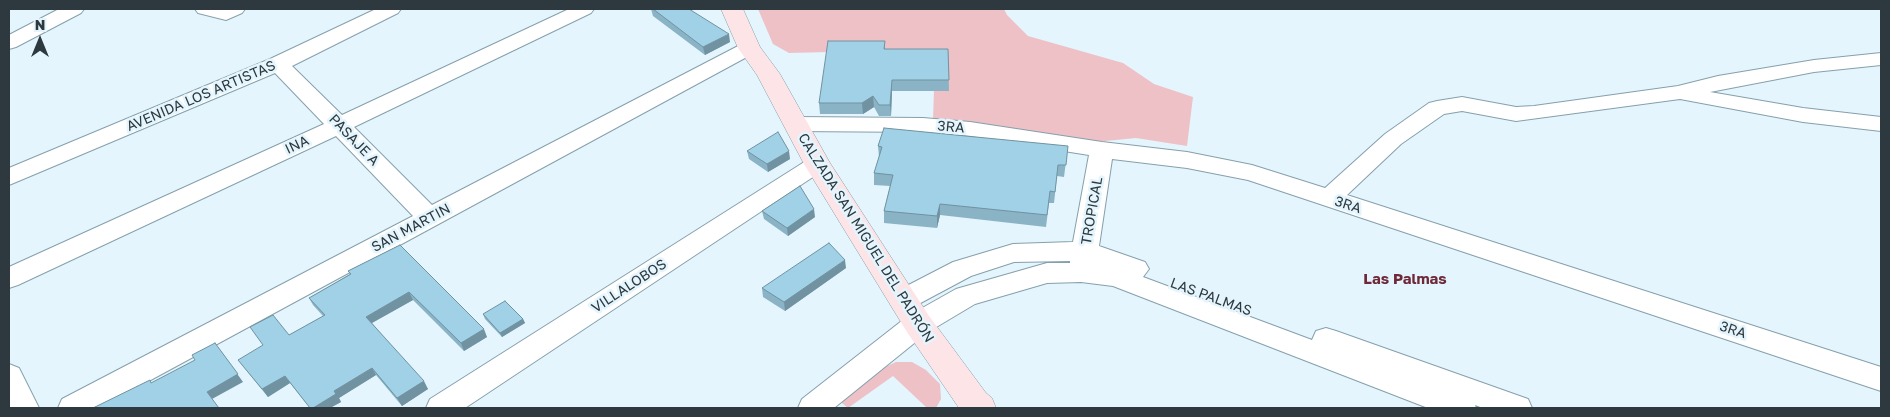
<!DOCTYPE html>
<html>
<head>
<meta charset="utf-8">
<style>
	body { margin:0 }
	#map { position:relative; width:1890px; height:417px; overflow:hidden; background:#e4f5fd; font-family:"Golos Text",sans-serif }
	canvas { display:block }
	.frame { position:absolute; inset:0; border:10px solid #2d393e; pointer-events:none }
	.north { position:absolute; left:15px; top:15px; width:50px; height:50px; -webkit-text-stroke:4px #e4f5fd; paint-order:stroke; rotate:0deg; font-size:14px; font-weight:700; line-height:20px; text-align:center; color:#2d393e }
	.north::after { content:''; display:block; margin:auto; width:18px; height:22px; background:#2d393e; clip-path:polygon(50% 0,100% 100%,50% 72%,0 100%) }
</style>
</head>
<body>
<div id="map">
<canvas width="1890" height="417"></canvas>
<div class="frame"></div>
<div class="north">N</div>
</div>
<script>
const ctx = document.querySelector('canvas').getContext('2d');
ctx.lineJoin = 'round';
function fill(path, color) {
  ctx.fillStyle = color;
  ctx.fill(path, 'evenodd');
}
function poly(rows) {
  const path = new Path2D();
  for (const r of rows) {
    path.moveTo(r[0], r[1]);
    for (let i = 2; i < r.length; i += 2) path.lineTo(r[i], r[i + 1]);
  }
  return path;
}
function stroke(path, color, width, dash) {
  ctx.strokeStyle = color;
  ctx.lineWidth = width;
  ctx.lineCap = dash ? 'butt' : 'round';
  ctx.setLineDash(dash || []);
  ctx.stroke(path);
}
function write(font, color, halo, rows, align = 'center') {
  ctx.font = font + ' "Golos Text",sans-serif';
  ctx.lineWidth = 5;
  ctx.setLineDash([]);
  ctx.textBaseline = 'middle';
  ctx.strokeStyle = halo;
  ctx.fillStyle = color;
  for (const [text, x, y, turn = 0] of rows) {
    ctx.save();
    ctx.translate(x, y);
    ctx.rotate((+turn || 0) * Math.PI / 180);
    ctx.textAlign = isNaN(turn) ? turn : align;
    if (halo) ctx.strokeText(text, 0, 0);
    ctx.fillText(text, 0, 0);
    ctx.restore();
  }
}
fill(poly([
	[758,9,1004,9,1007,15,1028,36,1123,63,1154,84,1193,97,1187,146,1136,138,1095,142,933,119,934,91,948,91,829,52,789,53,773,44],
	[896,362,912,362,926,370,940,384,941,399,936,408,927,408,893,376,848,408,837,399,883,368]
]), '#eec1c6');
const street = poly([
	[59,9,84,9,81,13,16,47,9,49,9,35,59,9],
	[195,9,245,9,242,13,226,20,198,13,195,9],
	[376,9,401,9,398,13,292,66,342,115,569,9,594,9,591,13,354,127,432,205,742,44,749,42,756,44,759,48,756,52,99,408,58,408,62,399,413,216,336,136,18,285,9,288,9,267,324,124,275,73,9,185,9,168,270,59,376,9],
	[1881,53,1881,65,1814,72,1710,92,1803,108,1881,117,1881,131,1803,122,1680,99,1516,121,1462,111,1444,114,1401,144,1347,195,1881,367,1881,391,1248,180,1187,168,1112,159,1099,246,1145,262,1149,269,1143,277,1312,340,1316,331,1326,328,1336,331,1528,399,1532,408,1483,408,1475,405,1476,408,1428,408,1113,286,1081,282,1047,283,975,304,928,332,834,408,798,408,802,399,908,316,956,289,1047,263,1070,263,1070,261,1014,262,971,276,913,307,903,310,893,307,889,300,893,293,953,262,1013,244,1073,242,1089,155,970,136,923,132,795,131,787,129,784,124,787,119,795,117,923,118,970,122,1102,142,1187,152,1252,165,1325,188,1385,134,1429,103,1437,101,1462,97,1516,107,1534,106,1678,86,1718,76,1814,60,1881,53],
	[817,156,825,159,829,164,825,169,465,408,426,408,430,399,809,159,817,156],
	[9,364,19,368,39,408,9,408,9,364]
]);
const secondary = poly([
	[721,9,743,9,760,47,780,74,830,163,929,316,986,393,992,398,996,408,959,408,907,332,804,164,757,75,738,48,721,9]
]);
stroke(street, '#85a0ac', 2);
stroke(secondary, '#85a0ac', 1);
fill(street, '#fff');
fill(secondary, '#fce4e7');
fill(poly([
	[651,9,689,9,730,42,705,55,653,16],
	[885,41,885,49,948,49,949,91,892,91,891,116,879,116,874,107,863,114,820,114,819,103],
	[878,146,1068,146,1064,177,1057,176,1054,203,1049,203,1046,227,940,215,937,228,884,223,884,211,890,186,874,185,874,173,879,157],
	[747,151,790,159,768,172,749,159],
	[762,211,815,217,788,236,764,219],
	[400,245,487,337,464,351,413,300,372,323,428,389,402,406,376,375,339,398,341,402,330,408,310,408,290,383,268,397,238,360,289,335,323,316,313,305,309,298,350,274,348,271],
	[846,268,785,311,763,297,762,288],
	[483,314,523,319,525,323,502,337,485,319]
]), '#8ab4c6');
fill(poly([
	[729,34,730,42,705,55,703,47],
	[892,80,892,91,891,116,890,105],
	[873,96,874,107,863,114,862,103],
	[789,151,790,159,768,172,767,164],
	[940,204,940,215,937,228,937,216],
	[814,209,815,217,788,236,787,228],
	[845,260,846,268,785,311,784,302],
	[409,292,413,300,370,324,366,317],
	[523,319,525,323,502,337,500,333],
	[484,329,487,337,464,351,461,343],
	[215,343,243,382,212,399,207,392],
	[372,368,376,375,339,398,341,402,330,408,313,408,334,391],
	[285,376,290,383,268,397,262,389],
	[424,381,428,389,402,406,397,398]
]), '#7092a1');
const building = poly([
	[653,9,689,9,729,34,703,47,653,9],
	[828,41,885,41,884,49,948,49,949,80,892,80,890,105,879,105,873,96,862,103,819,103,828,41],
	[884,128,1068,146,1066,165,1058,165,1055,192,1050,191,1047,215,940,204,937,216,884,211,893,175,874,173,882,147,878,146,884,128],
	[778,132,789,151,767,164,747,151,778,132],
	[800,186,814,209,787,228,762,211,800,186],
	[829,243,845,260,784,302,762,288,829,243],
	[400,245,484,329,461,343,409,292,366,317,424,381,397,398,372,368,334,391,336,394,313,408,310,408,285,376,262,389,238,360,263,345,250,327,273,315,289,335,325,315,309,298,351,274,348,271,400,245],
	[505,301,523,319,500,333,483,314,505,301],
	[215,343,238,374,207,392,219,408,93,408,150,380,151,383,195,360,192,355,215,343]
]);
fill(building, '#a0d1e6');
stroke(building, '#7092a1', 1);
write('14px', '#2d393e', '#e4f5fd', [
	["AVENIDA LOS ARTISTAS",201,96,-23],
	["3RA",951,127,5],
	["PASAJE A",354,140,46],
	["INA",297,145,-25],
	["3RA",1348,205,18],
	["TROPICAL",1092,211,-80],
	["SAN MARTIN",411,228,-28],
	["CALZADA SAN MIGUEL DEL PADRÓN",866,238,58],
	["VILLALOBOS",629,286,-33],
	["LAS PALMAS",1211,297,20],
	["3RA",1733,330,18]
]);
write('bold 15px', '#6e2837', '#e4f5fd', [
	["Las Palmas",1405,279]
]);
</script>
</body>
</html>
